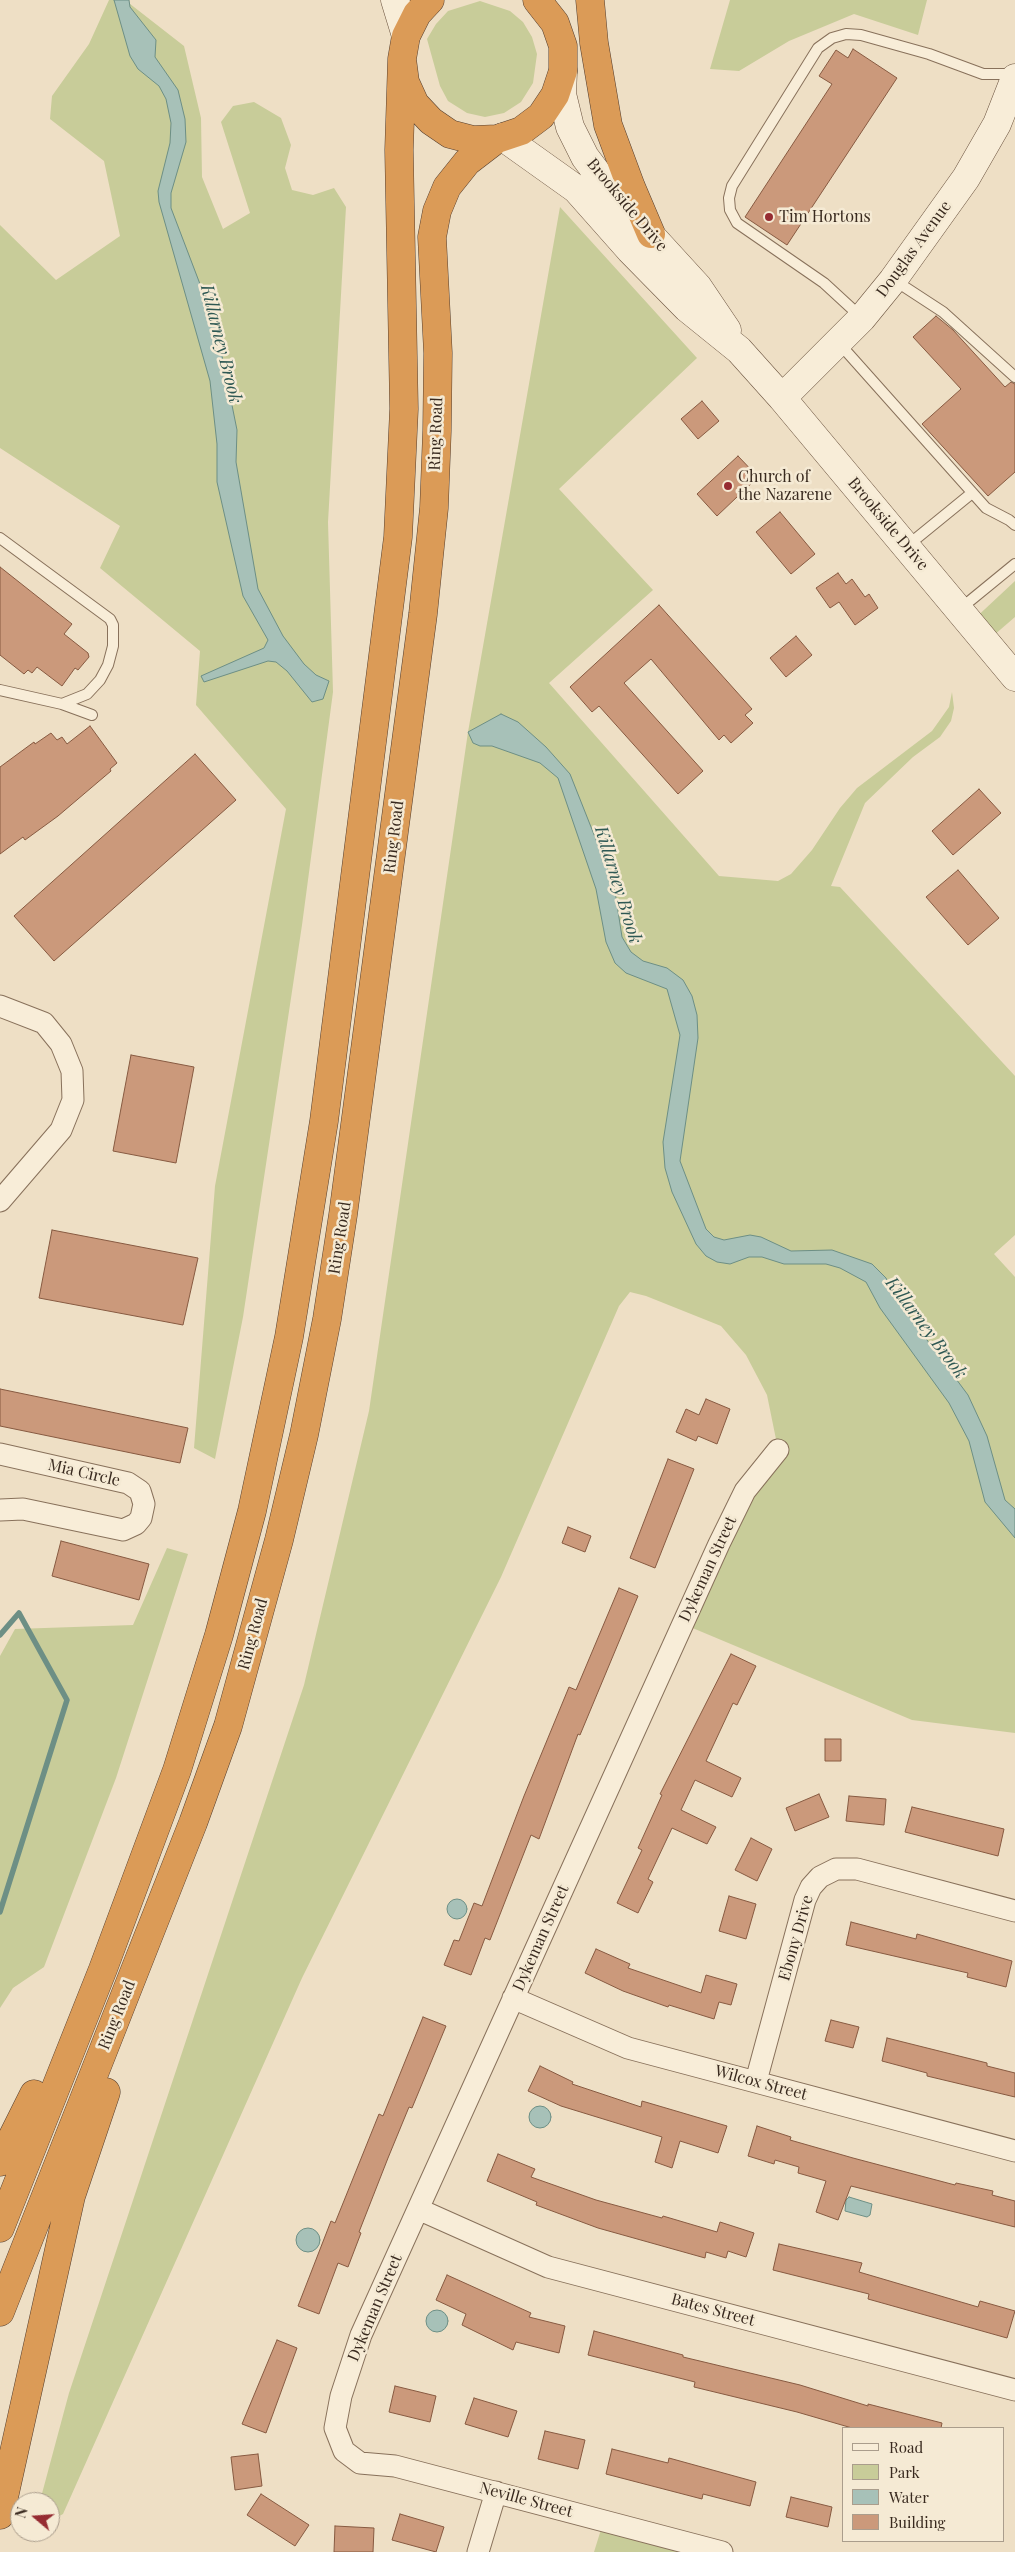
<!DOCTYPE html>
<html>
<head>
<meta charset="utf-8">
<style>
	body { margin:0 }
	#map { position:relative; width:1015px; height:2552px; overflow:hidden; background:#eedfc5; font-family:"Playfair Display",serif }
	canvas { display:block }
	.legend { position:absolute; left:842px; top:2427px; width:162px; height:115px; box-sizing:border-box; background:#f5ead4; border:1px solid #aa9d8c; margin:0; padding:6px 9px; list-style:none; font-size:15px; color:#392a1f }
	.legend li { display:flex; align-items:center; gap:10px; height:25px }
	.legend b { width:25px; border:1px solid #aa9d8c }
	.north { position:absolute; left:10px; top:2492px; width:50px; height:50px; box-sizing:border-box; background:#f5ead4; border:1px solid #aa9d8c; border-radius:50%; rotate:288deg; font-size:14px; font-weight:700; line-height:20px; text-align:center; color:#392a1f }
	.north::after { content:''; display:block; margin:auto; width:18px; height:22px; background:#962c32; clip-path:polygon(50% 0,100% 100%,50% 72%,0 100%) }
</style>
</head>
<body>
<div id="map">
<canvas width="1015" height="2552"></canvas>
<ul class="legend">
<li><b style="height:6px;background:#f8edd8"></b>Road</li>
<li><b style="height:14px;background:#c8cc99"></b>Park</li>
<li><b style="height:14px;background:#a7c1b8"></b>Water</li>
<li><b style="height:14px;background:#cb997b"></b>Building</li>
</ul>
<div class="north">N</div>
</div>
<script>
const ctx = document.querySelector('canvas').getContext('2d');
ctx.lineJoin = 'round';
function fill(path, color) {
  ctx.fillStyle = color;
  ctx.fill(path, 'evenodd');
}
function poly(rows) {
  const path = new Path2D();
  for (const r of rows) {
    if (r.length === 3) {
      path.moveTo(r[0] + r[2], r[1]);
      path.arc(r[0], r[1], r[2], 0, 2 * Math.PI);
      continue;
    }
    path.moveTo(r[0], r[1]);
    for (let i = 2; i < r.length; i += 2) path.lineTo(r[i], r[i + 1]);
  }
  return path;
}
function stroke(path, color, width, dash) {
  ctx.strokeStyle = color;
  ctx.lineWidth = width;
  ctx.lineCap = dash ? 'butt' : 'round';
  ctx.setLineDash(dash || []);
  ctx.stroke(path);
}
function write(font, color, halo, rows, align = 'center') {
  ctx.font = font + ' "Playfair Display",serif';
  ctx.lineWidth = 5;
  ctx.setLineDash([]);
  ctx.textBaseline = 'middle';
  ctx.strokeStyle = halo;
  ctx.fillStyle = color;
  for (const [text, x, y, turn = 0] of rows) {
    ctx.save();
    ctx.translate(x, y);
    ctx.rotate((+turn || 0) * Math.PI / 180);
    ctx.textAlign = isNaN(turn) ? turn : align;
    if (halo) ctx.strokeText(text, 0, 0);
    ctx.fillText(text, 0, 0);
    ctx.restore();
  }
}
fill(poly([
	[109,0,125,0,184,46,201,118,202,177,223,229,250,213,221,122,233,106,254,102,281,118,291,145,285,168,292,190,313,195,334,188,346,207,328,522,333,692,302,925,243,1317,215,1459,194,1448,215,1186,286,809,196,705,200,651,100,568,120,526,0,448,0,225,56,280,120,236,104,161,50,119,52,96,89,44],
	[730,0,927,0,918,35,854,14,789,41,739,71,710,69],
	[480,1,510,11,523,22,532,37,537,54,533,83,521,102,504,113,485,117,467,113,448,101,440,86,427,39,436,24,448,11],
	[560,207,697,358,559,489,653,590,549,683,719,876,778,881,791,874,812,850,840,808,857,788,932,731,949,707,952,692,954,708,951,721,940,737,913,757,865,803,831,886,840,887,1015,1076,1015,1235,994,1254,1015,1277,1015,1733,912,1720,683,1624,778,1449,767,1395,746,1355,721,1326,646,1296,630,1292,619,1306,501,1577,302,1978,63,2514,52,2520,50,2502,40,2501,69,2393,304,1685,369,1411,468,732],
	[1015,581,1015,617,986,642,970,623],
	[167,1548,188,1554,116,1778,44,1967,13,1988,0,2008,0,1656,15,1629,133,1625],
	[604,2520,722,2552,594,2552]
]), '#c8cc99');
const water = poly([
	[114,0,129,0,130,7,156,40,155,57,178,90,185,119,186,142,171,193,171,208,216,326,237,430,236,462,258,589,283,636,304,664,316,675,329,681,323,699,312,702,287,671,276,662,268,661,204,682,201,676,264,648,268,640,243,596,217,482,217,444,210,381,159,202,158,191,170,143,171,123,166,99,159,86,138,69,130,56,114,0],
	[501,714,518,722,546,747,570,774,614,885,622,937,631,952,643,961,667,968,683,980,692,996,697,1015,698,1038,680,1161,706,1229,714,1237,724,1240,750,1235,761,1237,791,1251,832,1250,872,1264,886,1278,895,1297,968,1395,987,1436,1005,1500,1015,1509,1015,1538,985,1502,969,1441,949,1403,880,1308,866,1282,840,1268,826,1264,784,1264,762,1257,749,1257,730,1264,717,1262,706,1256,696,1244,672,1192,665,1168,663,1142,680,1035,667,989,626,973,615,963,606,942,596,889,558,778,540,763,492,746,480,746,473,743,468,732,501,714],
	[457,1909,10],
	[540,2117,11],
	[849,2197,872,2204,870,2215,867,2217,845,2211,846,2200,849,2197],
	[308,2240,12],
	[437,2321,11]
]);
fill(water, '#a7c1b8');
stroke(water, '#6d8f85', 1);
stroke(poly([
	[0,1635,19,1613,67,1700,0,1912]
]), '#6d8f85', 5.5);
const building = poly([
	[853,49,897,78,787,245,745,217,832,84,819,76,836,50,848,58,853,49],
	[936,316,953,330,1005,387,1011,382,1015,384,1015,472,988,496,922,424,961,389,913,337,936,316],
	[702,401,719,421,698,439,681,419,702,401],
	[738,456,758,477,717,516,697,494,738,456],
	[780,512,815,554,791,574,756,532,780,512],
	[0,567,72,624,64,634,88,653,89,657,78,670,75,668,62,686,37,667,32,673,28,670,24,674,0,655,0,567],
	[838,573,846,584,852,579,865,597,869,594,878,608,855,625,839,602,830,608,816,588,838,573],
	[659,605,752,709,745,715,753,723,731,743,724,735,719,740,651,659,624,683,703,771,678,794,599,706,592,712,570,687,659,605],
	[796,636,812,655,786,677,770,658,796,636],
	[90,726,117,763,110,769,111,771,58,816,25,840,23,837,0,854,0,767,34,742,35,744,51,733,57,740,62,737,67,744,90,726],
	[195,754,236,800,54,961,14,916,195,754],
	[979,789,1001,813,953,855,932,831,979,789],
	[958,870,999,918,968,945,926,897,958,870],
	[131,1055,194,1067,176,1163,113,1151,131,1055],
	[52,1230,198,1258,183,1325,39,1298,52,1230],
	[0,1389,188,1428,180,1463,0,1426,0,1389],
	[706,1399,730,1409,717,1444,698,1436,696,1441,676,1432,686,1409,699,1415,706,1399],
	[668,1459,694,1469,655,1568,630,1558,668,1459],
	[568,1527,591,1536,585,1552,562,1543,568,1527],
	[61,1541,149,1564,139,1600,52,1576,61,1541],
	[619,1588,638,1596,580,1735,578,1734,539,1839,531,1835,490,1940,485,1938,471,1975,444,1965,454,1940,459,1941,474,1903,482,1906,524,1796,569,1687,576,1690,619,1588],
	[731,1654,756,1666,737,1705,733,1703,706,1761,741,1778,732,1797,695,1780,681,1810,716,1827,707,1844,672,1828,648,1879,653,1882,638,1913,617,1903,642,1850,638,1848,662,1795,660,1794,731,1654],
	[825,1739,841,1739,841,1761,825,1761,825,1739],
	[819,1794,829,1817,795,1831,786,1808,819,1794],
	[849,1796,886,1799,884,1825,846,1821,849,1796],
	[912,1807,1004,1829,998,1856,905,1832,912,1807],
	[751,1838,772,1849,757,1881,735,1870,751,1838],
	[729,1896,756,1904,746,1939,719,1931,729,1896],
	[851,1922,916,1939,917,1934,1012,1961,1006,1987,967,1977,968,1973,846,1945,851,1922],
	[596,1949,630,1964,628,1968,701,1993,706,1975,737,1984,731,2005,719,2002,714,2019,669,2005,668,2007,623,1991,585,1973,596,1949],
	[423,2017,446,2026,412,2108,409,2107,388,2158,359,2232,361,2233,348,2267,338,2263,319,2314,298,2306,331,2221,335,2223,379,2114,383,2116,423,2017],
	[831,2020,859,2027,853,2048,825,2041,831,2020],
	[887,2038,987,2063,987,2066,1015,2073,1015,2097,927,2076,927,2073,882,2061,887,2038],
	[540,2066,573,2082,572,2084,641,2107,642,2101,727,2126,718,2153,680,2141,672,2168,655,2162,662,2137,561,2106,528,2091,540,2066],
	[757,2126,791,2137,790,2140,853,2158,955,2185,956,2183,993,2191,992,2195,1015,2201,1015,2227,851,2186,838,2220,816,2212,826,2181,798,2173,799,2167,775,2160,774,2164,748,2156,757,2126],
	[498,2154,535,2169,531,2177,596,2200,662,2218,663,2216,717,2232,720,2222,754,2233,746,2257,728,2251,726,2258,706,2252,705,2258,598,2228,536,2205,537,2202,487,2181,498,2154],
	[779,2244,862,2263,859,2272,978,2307,980,2301,1015,2311,1007,2338,868,2299,869,2294,773,2270,779,2244],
	[447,2275,531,2313,529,2317,565,2326,559,2353,516,2342,513,2350,462,2325,466,2314,436,2300,447,2275],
	[594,2331,683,2355,683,2357,800,2385,868,2406,868,2404,942,2423,941,2428,852,2428,797,2412,694,2387,695,2382,588,2355,594,2331],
	[277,2340,297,2348,266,2433,242,2424,277,2340],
	[395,2386,436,2396,430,2422,389,2412,395,2386],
	[474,2398,517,2411,508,2437,465,2424,474,2398],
	[545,2431,585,2440,578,2469,538,2459,545,2431],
	[612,2449,668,2463,669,2458,756,2482,750,2506,703,2494,702,2499,606,2474,612,2449],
	[258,2454,262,2486,235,2490,231,2457,258,2454],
	[261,2494,309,2525,295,2546,247,2515,261,2494],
	[791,2497,832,2507,828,2527,786,2517,791,2497],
	[400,2514,444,2527,436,2552,392,2540,400,2514],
	[335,2526,374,2528,373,2552,334,2552,335,2526]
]);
fill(building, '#cb997b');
stroke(building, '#875a41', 1);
const lane = poly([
	[894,280,943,312,1015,377],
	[862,318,824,283,737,223,730,210,729,198,732,186,818,48,832,38,846,34,861,35,929,54,983,74,1014,74],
	[838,342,986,508,1009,520,1015,525],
	[0,538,110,619,113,625,113,646,108,665,100,680,87,694,62,704,0,690],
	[907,546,972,493],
	[960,609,1015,564],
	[62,704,92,715]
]);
const street = poly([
	[0,1006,44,1023,61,1044,72,1071,73,1100,61,1130,0,1201],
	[0,1454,128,1483,140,1491,144,1504,141,1518,136,1524,123,1530,23,1509,0,1510],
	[513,1998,628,2048,1015,2151],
	[756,2081,805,1900,811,1887,820,1877,836,1869,857,1869,1015,1911],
	[418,2209,548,2267,1015,2390],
	[478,2552,496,2492],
	[722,2552,395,2466,360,2463,344,2451,335,2428,341,2396,361,2335,719,1544,745,1491,778,1450]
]);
const secondary = poly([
	[395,0,406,36],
	[563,71,562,94,570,127,585,157,612,193,698,287,727,330],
	[503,137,576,189,630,250,687,308,739,350,782,398,1015,677],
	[782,398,862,318,893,280,966,178,997,124,1015,78]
]);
const highway = poly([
	[430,0,417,14,406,36,402,59,405,82,415,104,431,121,450,134,473,140,497,139,521,131,541,116,555,95,563,71,563,46,555,23,537,0],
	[590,0,594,43,608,125,631,187,651,234],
	[0,2162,34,2094],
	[0,2228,103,1969,177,1770,219,1635,252,1511,289,1337,324,1121,398,537,404,409,399,150,402,59],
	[0,2312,193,1823,228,1726,279,1540,304,1435,327,1319,343,1215,423,614,434,508,437,431,438,353,432,237,437,211,447,187,467,162,497,139],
	[0,2515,71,2196,106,2092]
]);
stroke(lane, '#88715b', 12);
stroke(street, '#88715b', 23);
stroke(secondary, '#6a523e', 29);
stroke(highway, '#563f2f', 29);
stroke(lane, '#f8edd8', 10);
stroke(street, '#f8edd8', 21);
stroke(secondary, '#f8edd8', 28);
stroke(highway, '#db9b57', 28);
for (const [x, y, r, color] of [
	[769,217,5,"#962c32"],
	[728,486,5,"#962c32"]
]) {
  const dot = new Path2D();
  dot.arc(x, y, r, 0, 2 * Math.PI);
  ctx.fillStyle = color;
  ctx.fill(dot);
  stroke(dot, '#f5ead4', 2);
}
write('16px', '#392a1f', '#f5ead4', [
	["Brookside Drive",627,205,50],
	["Douglas Avenue",914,249,-54],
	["Ring Road",436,434,-88],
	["Brookside Drive",888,524,50],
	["Ring Road",394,837,-83],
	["Ring Road",340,1238,-81],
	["Mia Circle",84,1473,13],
	["Dykeman Street",708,1569,-65],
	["Ring Road",253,1634,-75],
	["Dykeman Street",541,1938,-66],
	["Ebony Drive",796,1938,-74],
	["Ring Road",117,2015,-68],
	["Wilcox Street",761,2083,15],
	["Dykeman Street",375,2308,-67],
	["Bates Street",713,2310,15],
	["Neville Street",526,2500,15]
]);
write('16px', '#392a1f', '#f5ead4', [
	["Tim Hortons",779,217],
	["Church of",738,477],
	["the Nazarene",738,495]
], 'left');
write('italic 18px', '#2e5853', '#f5ead4', [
	["Killarney Brook",221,344,76],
	["Killarney Brook",618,885,73],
	["Killarney Brook",926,1328,53]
]);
</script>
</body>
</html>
